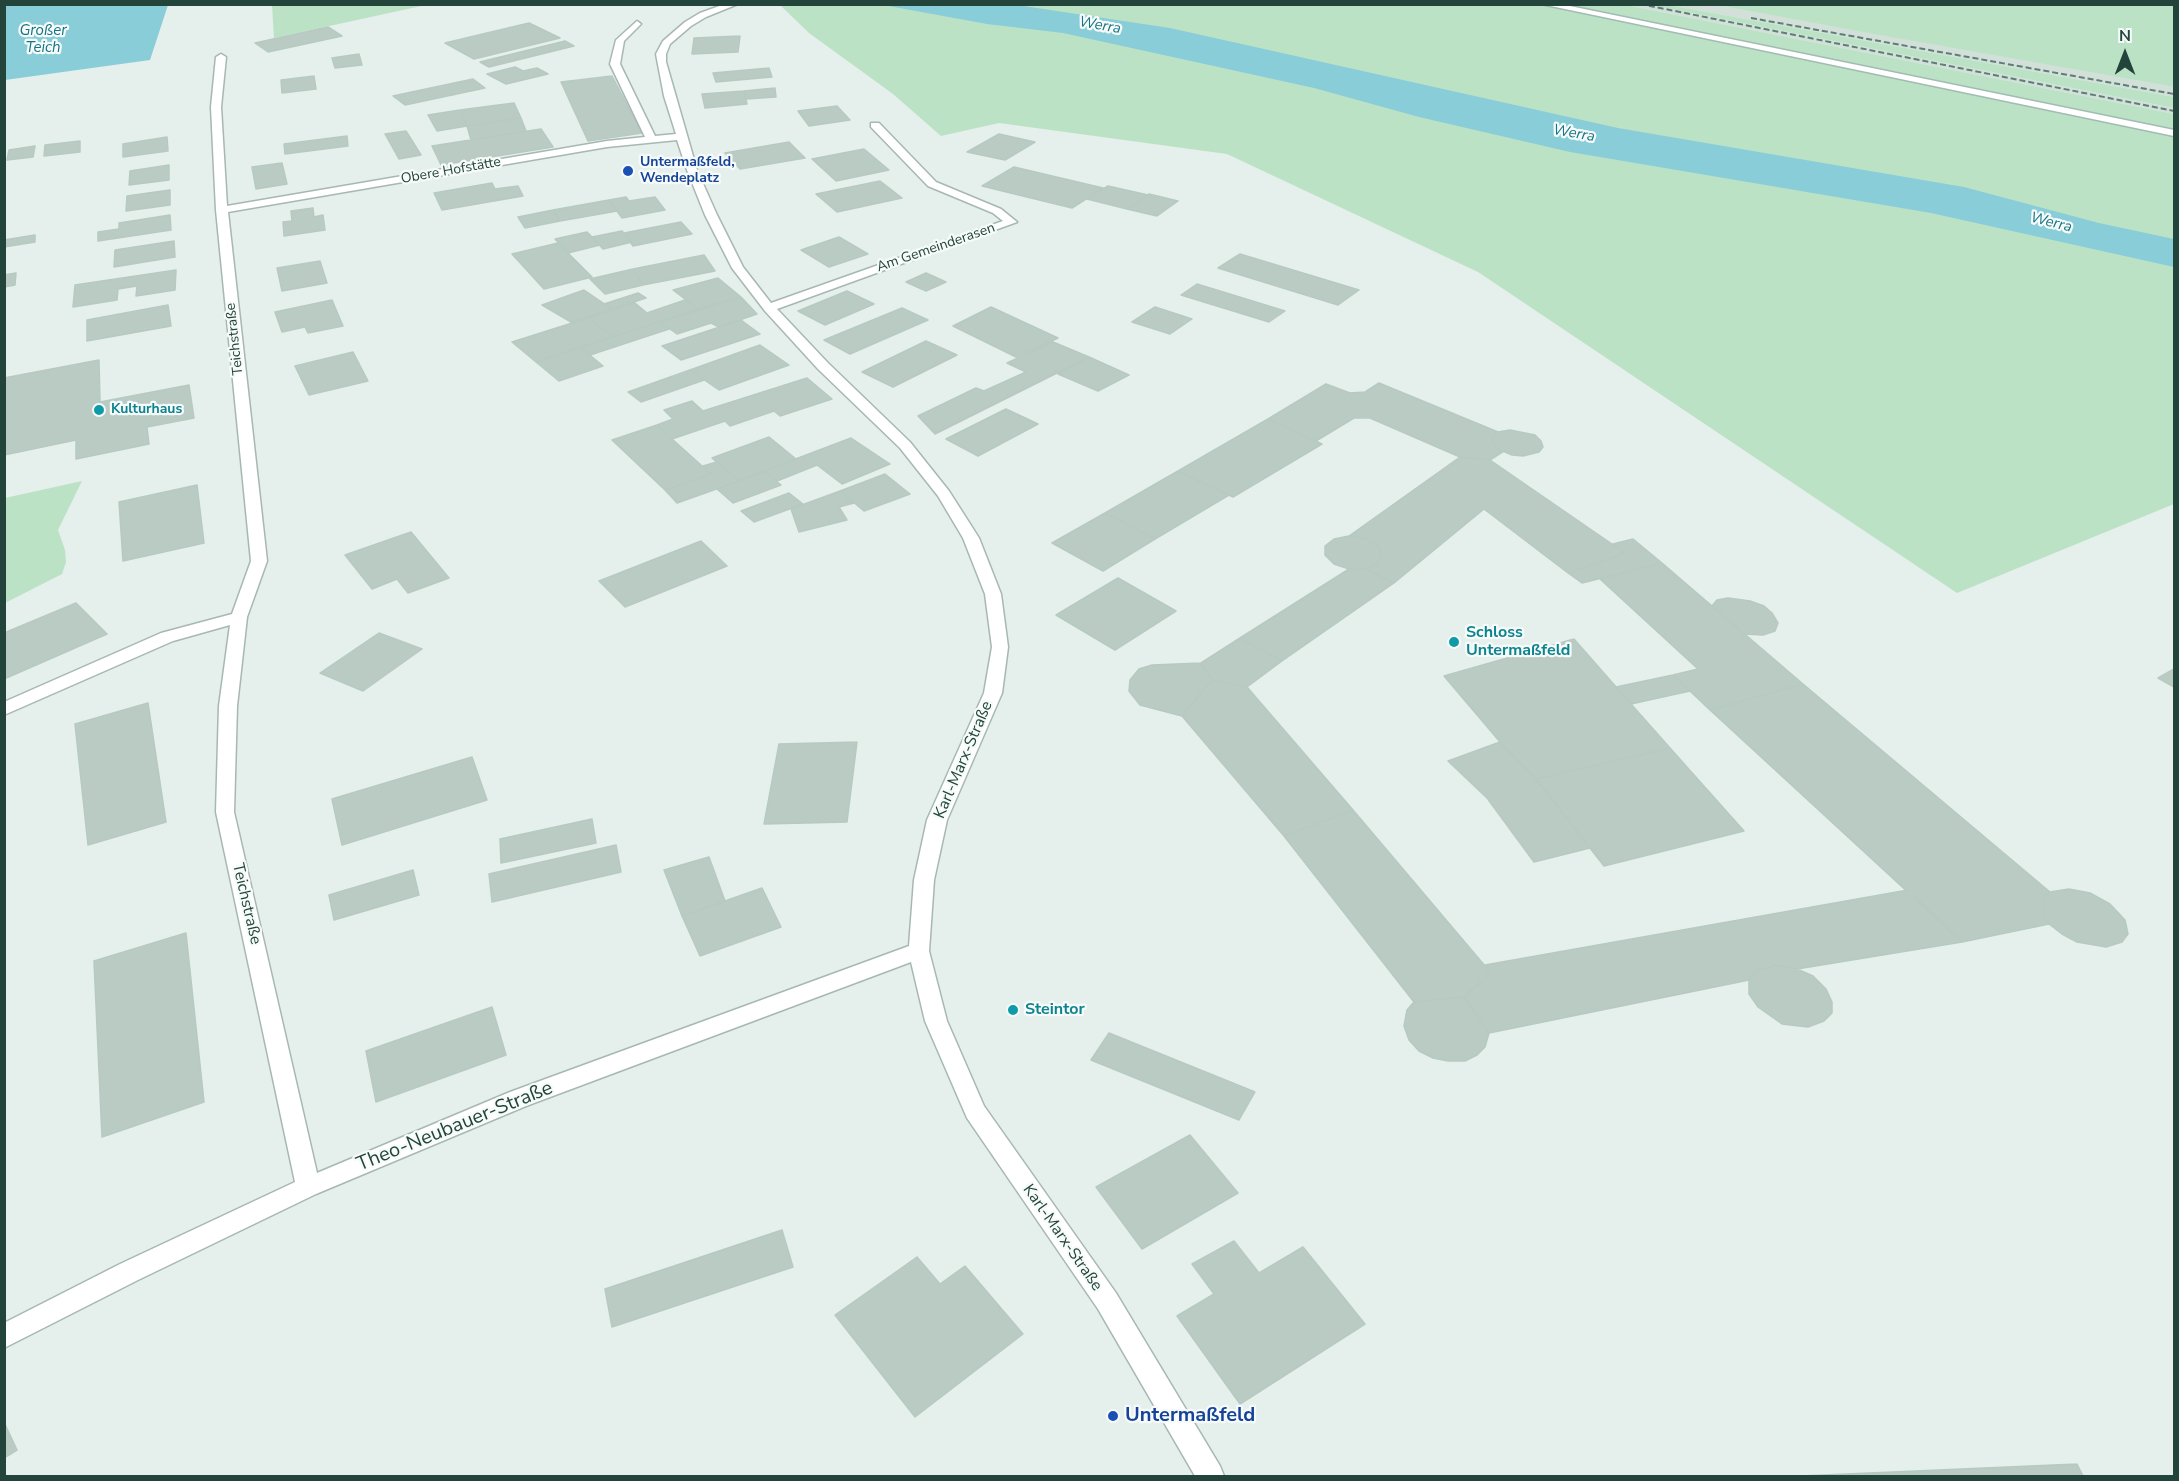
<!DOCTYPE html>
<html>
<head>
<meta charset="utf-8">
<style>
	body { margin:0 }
	#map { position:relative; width:2179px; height:1481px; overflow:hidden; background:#e5efeb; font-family:"Nunito Sans",sans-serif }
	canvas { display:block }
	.frame { position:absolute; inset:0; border:6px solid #22443a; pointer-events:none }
	.north { position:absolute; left:2095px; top:24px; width:60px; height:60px; -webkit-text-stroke:4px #f6fbf9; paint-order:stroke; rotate:0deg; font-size:16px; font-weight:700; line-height:24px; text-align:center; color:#22443a }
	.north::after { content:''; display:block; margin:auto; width:21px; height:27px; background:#22443a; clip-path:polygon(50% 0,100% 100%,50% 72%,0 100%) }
</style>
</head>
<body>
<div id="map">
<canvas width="2179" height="1481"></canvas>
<div class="frame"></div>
<div class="north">N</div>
</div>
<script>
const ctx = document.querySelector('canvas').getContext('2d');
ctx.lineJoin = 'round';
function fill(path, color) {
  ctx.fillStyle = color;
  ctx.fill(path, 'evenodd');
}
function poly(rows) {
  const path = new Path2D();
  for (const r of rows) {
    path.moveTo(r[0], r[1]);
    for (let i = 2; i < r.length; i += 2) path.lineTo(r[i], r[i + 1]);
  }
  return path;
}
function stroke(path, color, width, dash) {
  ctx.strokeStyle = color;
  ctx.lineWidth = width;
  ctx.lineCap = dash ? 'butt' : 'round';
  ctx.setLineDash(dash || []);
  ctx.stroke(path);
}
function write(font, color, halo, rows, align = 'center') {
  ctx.font = font + ' "Nunito Sans",sans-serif';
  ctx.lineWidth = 4.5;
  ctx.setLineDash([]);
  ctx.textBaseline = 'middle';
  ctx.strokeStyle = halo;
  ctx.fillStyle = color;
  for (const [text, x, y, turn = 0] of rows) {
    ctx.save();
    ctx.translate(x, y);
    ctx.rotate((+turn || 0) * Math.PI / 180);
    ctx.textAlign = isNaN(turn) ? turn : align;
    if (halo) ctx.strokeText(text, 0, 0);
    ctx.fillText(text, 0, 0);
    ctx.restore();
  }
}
fill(poly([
	[1626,5,1651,5,2174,108,2174,114],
	[1669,5,1717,5,2174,87,2174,97]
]), '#d3e0da');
fill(poly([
	[272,5,272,4,426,5,274,38],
	[780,5,1626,5,2174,114,2174,504,1957,593,1478,272,1227,154,999,123,941,136,893,94,809,33],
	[1651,5,1669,5,2174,97,2174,108],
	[1717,5,2174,5,2174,87,1863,32],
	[82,481,58,530,65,550,66,562,62,574,5,603,5,498]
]), '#bce2c6');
fill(poly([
	[4,5,5,4,168,5,150,60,5,80],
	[883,5,1017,5,1170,28,1618,128,1964,187,2099,223,2174,239,2174,267,1931,213,1570,152,1419,117,1314,88,1063,33,987,24]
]), '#89cdd9');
const building = poly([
	[529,23,560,38,474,59,445,43,529,23],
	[328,27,342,36,268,52,255,43,328,27],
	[740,36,738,52,692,54,694,38,740,36],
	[565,41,574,46,489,67,480,62,565,41],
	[359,54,362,65,335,68,332,58,359,54],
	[515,67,523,71,537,68,548,74,506,84,487,74,515,67],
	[769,68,772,77,716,82,713,73,769,68],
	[314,76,316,89,282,93,281,80,314,76],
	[612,76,642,133,588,141,561,82,612,76],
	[473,79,485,88,405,105,393,96,473,79],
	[775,88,776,97,746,99,744,91,775,88],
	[744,91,747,104,705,108,702,94,744,91],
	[514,103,521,118,467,126,460,110,514,103],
	[837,106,850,120,809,126,798,111,837,106],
	[460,110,467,126,437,131,428,115,460,110],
	[521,118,526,131,471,140,467,126,521,118],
	[541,129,553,147,441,165,432,146,541,129],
	[406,131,421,155,399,159,385,134,406,131],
	[999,134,1035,142,1005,160,967,152,999,134],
	[347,136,348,146,285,154,284,144,347,136],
	[167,137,168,151,123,157,123,144,167,137],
	[80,141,80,152,44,156,45,145,80,141],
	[789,142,805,158,740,169,725,153,789,142],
	[35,146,33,157,7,160,9,150,35,146],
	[864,149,889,170,836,181,812,159,864,149],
	[282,163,287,184,256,189,252,167,282,163],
	[169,165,169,180,129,185,130,171,169,165],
	[1014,167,1103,188,1072,208,982,186,1014,167],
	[880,181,902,198,837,212,816,194,880,181],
	[492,183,495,189,518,186,523,196,442,210,434,193,492,183],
	[1108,186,1148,195,1127,209,1087,199,1108,186],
	[170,190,170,205,126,211,127,196,170,190],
	[1149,194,1178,201,1157,216,1127,209,1149,194],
	[626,197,629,201,655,197,665,210,622,218,609,200,626,197],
	[609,200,617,211,560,221,553,210,609,200],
	[313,208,314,217,323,215,325,230,284,236,283,222,292,221,291,211,313,208],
	[553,210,560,221,525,228,518,217,553,210],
	[170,215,171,230,98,241,98,232,119,229,119,223,170,215],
	[681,222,692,234,633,246,624,233,681,222],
	[622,231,632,242,603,249,592,237,622,231],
	[587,232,600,245,568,253,555,239,587,232],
	[35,235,35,242,4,247,4,240,35,235],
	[839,237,868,254,829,267,801,250,839,237],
	[174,241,175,257,114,267,115,250,174,241],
	[558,243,592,277,544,289,512,254,558,243],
	[1240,254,1359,290,1338,305,1218,268,1240,254],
	[704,255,715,271,643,285,633,269,704,255],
	[320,261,327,283,282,291,277,268,320,261],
	[633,269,643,285,605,294,590,279,633,269],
	[176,270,175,290,136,296,137,286,118,289,117,300,73,307,75,285,176,270],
	[16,273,15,285,4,287,4,275,16,273],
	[926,273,946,282,926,291,906,282,926,273],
	[718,278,741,297,698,309,673,290,718,278],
	[1197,284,1285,311,1269,322,1181,295,1197,284],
	[584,290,612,309,571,322,542,305,584,290],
	[847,291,874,304,825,325,798,311,847,291],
	[638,293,646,298,612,309,604,304,638,293],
	[741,297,757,314,719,327,711,323,677,334,660,322,741,297],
	[332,300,343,326,308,333,305,327,282,332,275,312,332,300],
	[685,300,698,309,613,337,588,318,635,303,647,313,685,300],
	[168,305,171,326,87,341,87,320,168,305],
	[991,307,1058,338,1016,357,953,326,991,307],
	[1155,307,1192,319,1170,334,1132,322,1155,307],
	[902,308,928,320,850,354,824,340,902,308],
	[588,318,613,337,536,362,512,342,588,318],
	[741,320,760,334,681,360,662,346,741,320],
	[660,322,669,329,590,355,580,347,660,322],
	[926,341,957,355,893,387,862,372,926,341],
	[1053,342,1089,357,935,434,918,416,976,388,984,391,1026,372,1007,363,1053,342],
	[760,345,789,365,719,390,690,370,760,345],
	[580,347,603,366,559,381,536,362,580,347],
	[353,352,368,381,309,395,295,366,353,352],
	[1089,357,1129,375,1098,391,1058,374,1089,357],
	[99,360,100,402,189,385,194,418,147,427,149,444,76,459,76,440,4,455,4,378,99,360],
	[690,370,704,380,641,402,628,392,690,370],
	[807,378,832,399,780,416,774,411,730,426,725,421,672,439,657,425,673,419,664,410,692,401,703,411,807,378],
	[1379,383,1498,432,1491,439,1496,448,1504,451,1490,460,1460,457,1370,418,1354,418,1316,441,1268,419,1326,384,1350,393,1365,392,1379,383],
	[1006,409,1038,424,978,456,946,439,1006,409],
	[1268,419,1322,444,1233,497,1178,471,1268,419],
	[657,425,672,439,711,474,665,490,612,440,657,425],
	[1510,430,1535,435,1541,441,1543,447,1539,452,1523,456,1512,455,1496,448,1491,439,1498,432,1510,430],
	[769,437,796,459,739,481,712,458,769,437],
	[851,438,890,464,842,484,817,465,777,481,764,471,851,438],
	[1460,457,1490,460,1625,553,1568,573,1484,509,1394,583,1365,569,1378,563,1382,555,1378,546,1365,539,1349,536,1460,457],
	[717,462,739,481,677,503,665,490,711,474,703,466,717,462],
	[764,471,781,485,733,503,717,489,764,471],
	[1178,471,1229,495,1155,539,1105,513,1178,471],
	[885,474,910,494,864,511,840,491,885,474],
	[197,485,204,543,123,561,119,502,197,485],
	[840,491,854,503,839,507,847,520,799,532,791,509,840,491],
	[789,493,803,504,754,522,741,511,789,493],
	[1105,513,1155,539,1103,571,1052,543,1105,513],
	[411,532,449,578,408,593,397,579,372,589,345,555,411,532],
	[1349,536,1365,539,1378,546,1382,555,1378,563,1365,569,1349,569,1334,564,1325,555,1325,546,1334,539,1349,536],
	[1633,539,1662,563,1582,583,1568,573,1625,553,1613,544,1633,539],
	[701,541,727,566,625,607,599,581,701,541],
	[1662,563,1712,606,1803,684,1710,710,1673,675,1698,669,1600,579,1662,563],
	[1349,569,1365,569,1394,583,1282,661,1240,638,1349,569],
	[1118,578,1176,611,1115,650,1056,615,1118,578],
	[1728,598,1750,601,1764,606,1772,613,1778,623,1775,631,1763,635,1744,634,1712,606,1717,600,1728,598],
	[76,603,107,634,4,679,4,633,76,603],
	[379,633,422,649,363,691,320,673,379,633],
	[1240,638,1282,661,1247,687,1212,680,1201,663,1240,638],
	[1574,639,1631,704,1670,748,1536,779,1500,742,1444,676,1574,639],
	[1201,663,1212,680,1182,716,1140,705,1129,691,1130,680,1139,669,1152,665,1201,663],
	[2174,669,2174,687,2158,678,2174,669],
	[1673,675,1690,691,1631,704,1616,687,1673,675],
	[1212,680,1247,687,1353,810,1284,836,1182,716,1212,680],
	[1803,684,2050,892,2043,898,2044,915,2049,924,1962,942,1710,710,1803,684],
	[148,703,166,822,88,845,75,724,148,703],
	[857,742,847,822,764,824,779,744,857,742],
	[1500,742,1536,779,1590,848,1534,862,1487,798,1448,761,1500,742],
	[1670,748,1744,831,1604,866,1536,779,1670,748],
	[472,757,487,800,342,845,332,799,472,757],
	[1353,810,1491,973,1464,997,1414,1002,1284,836,1353,810],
	[592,819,596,843,501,863,500,839,592,819],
	[616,845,621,872,492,902,489,874,616,845],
	[709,857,725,901,682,916,664,870,709,857],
	[413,870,419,895,334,920,329,895,413,870],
	[762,888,781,927,700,956,682,916,762,888],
	[2069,889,2090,893,2110,904,2125,920,2128,934,2122,942,2106,947,2077,942,2062,934,2049,924,2044,915,2043,898,2050,892,2069,889],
	[1908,890,1962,942,1797,969,1776,965,1757,971,1749,980,1489,1033,1464,997,1491,973,1485,965,1908,890],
	[186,933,204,1102,102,1137,94,961,186,933],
	[1776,965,1797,969,1813,976,1826,989,1832,1002,1832,1013,1824,1021,1808,1027,1782,1024,1758,1007,1749,994,1749,980,1757,971,1776,965],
	[1464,997,1489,1033,1485,1047,1477,1055,1465,1061,1448,1061,1433,1058,1419,1051,1409,1040,1404,1026,1407,1010,1414,1002,1464,997],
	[492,1007,506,1055,376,1102,366,1051,492,1007],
	[1109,1033,1255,1092,1239,1120,1091,1060,1109,1033],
	[1190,1135,1238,1193,1142,1249,1096,1187,1190,1135],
	[782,1230,793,1267,612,1327,605,1289,782,1230],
	[1234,1241,1259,1273,1303,1247,1365,1324,1240,1404,1177,1316,1214,1294,1192,1264,1234,1241],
	[917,1257,940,1284,965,1266,1023,1334,915,1417,835,1315,917,1257],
	[4,1422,17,1450,4,1458,4,1422],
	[2077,1464,2083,1476,1800,1476,1823,1475,2077,1464]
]);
fill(building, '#bacbc4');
stroke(building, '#b6cac2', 1.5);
const minor = poly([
	[725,4,738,4,706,17,691,26,670,44,666,54,666,62,697,170,717,215,743,267,771,303,1003,221,993,213,928,186,871,127,871,123,879,123,936,182,1001,209,1017,222,777,309,828,363,910,442,949,491,979,538,1001,594,1008,647,1002,693,947,820,934,880,929,951,947,1021,984,1106,1116,1293,1220,1466,1224,1476,1195,1476,1098,1309,967,1118,925,1021,911,962,526,1106,316,1194,138,1280,4,1348,4,1323,120,1264,295,1182,216,812,219,706,230,625,173,641,4,715,4,702,161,633,232,614,251,561,216,210,211,107,216,57,221,54,226,57,221,107,227,206,607,141,645,137,610,64,616,40,637,21,641,24,624,41,620,64,655,136,676,134,664,96,656,54,663,41,685,22,700,13,725,4],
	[677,140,687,170,705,215,732,268,765,311,818,369,900,448,938,496,963,538,985,594,992,647,984,693,927,820,914,880,909,946,510,1092,317,1173,234,812,237,706,247,617,267,561,228,212,607,147,677,140]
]);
const secondary = poly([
	[1541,4,1560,4,2174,130,2174,136,1541,4]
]);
stroke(minor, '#a7b8b2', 3);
stroke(secondary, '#a2bcb3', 3);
fill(minor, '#fff');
fill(secondary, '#fff');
stroke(poly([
	[1640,4,2174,111],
	[1751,18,2174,94]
]), '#5d7f75', 2, [6, 3]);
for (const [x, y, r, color] of [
	[628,171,6,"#1a4fb4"],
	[99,410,6,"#0f9aa8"],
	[1454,642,6,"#0f9aa8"],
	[1013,1010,6,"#0f9aa8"],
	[1113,1416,6,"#1a4fb4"]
]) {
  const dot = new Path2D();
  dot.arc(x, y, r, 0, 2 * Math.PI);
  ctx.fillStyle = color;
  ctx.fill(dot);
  stroke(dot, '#f6fbf9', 2);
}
write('bold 14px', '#164399', '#f6fbf9', [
	["Untermaßfeld,",640,163],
	["Wendeplatz",640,179]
], 'left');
write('14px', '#22443a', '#f6fbf9', [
	["Obere Hofstätte",451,171,-10],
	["Am Gemeinderasen",936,248,-19],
	["Teichstraße",235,339,-96]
]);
write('bold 14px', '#0d838f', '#f6fbf9', [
	["Kulturhaus",111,410]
], 'left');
write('italic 15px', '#157486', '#f6fbf9', [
	["Werra",1100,26,10],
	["Großer",43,31],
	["Teich",43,48],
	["Werra",1574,134,10],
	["Werra",2051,223,14]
]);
write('bold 16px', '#0d838f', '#f6fbf9', [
	["Schloss",1466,633],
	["Untermaßfeld",1466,651],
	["Steintor",1025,1010]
], 'left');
write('16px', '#22443a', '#f6fbf9', [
	["Karl-Marx-Straße",964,760,-67],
	["Teichstraße",246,904,77],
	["Karl-Marx-Straße",1062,1238,55]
]);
write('20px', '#22443a', '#f6fbf9', [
	["Theo-Neubauer-Straße",455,1127,-22]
]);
write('bold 20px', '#164399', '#f6fbf9', [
	["Untermaßfeld",1125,1416]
], 'left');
</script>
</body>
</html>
